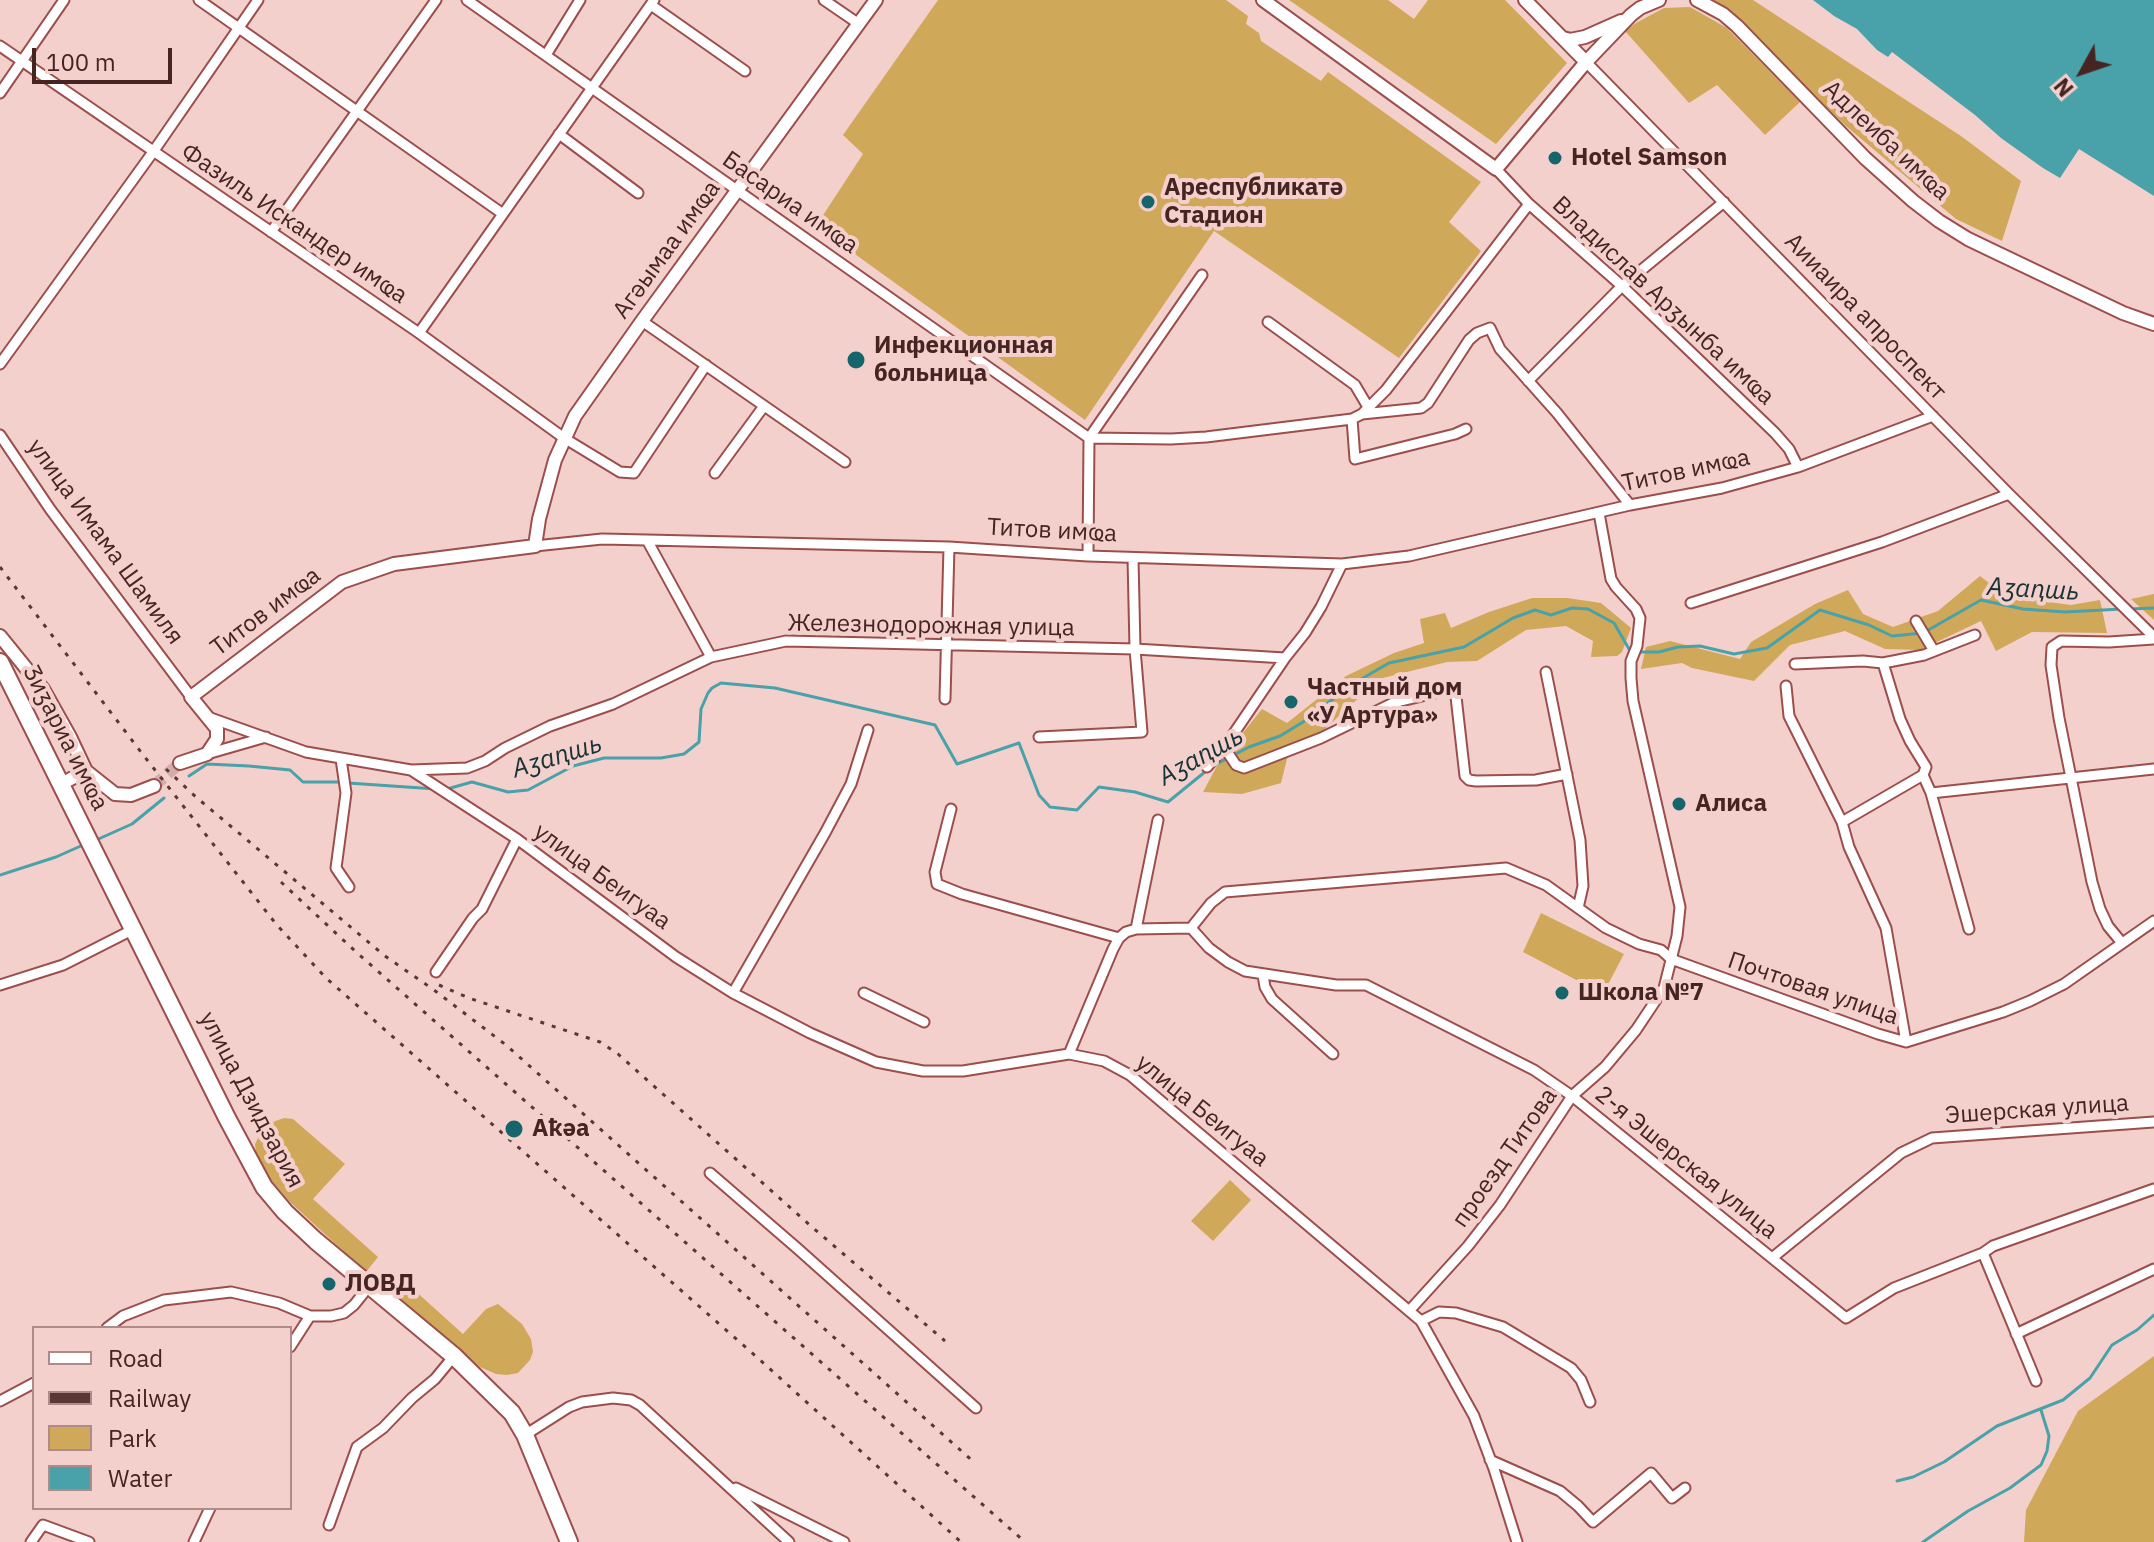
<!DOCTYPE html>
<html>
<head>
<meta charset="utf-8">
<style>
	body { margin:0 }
	#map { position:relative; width:2154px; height:1542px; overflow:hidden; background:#f4d0cd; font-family:"IBM Plex Sans",sans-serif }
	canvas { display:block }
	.legend { position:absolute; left:32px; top:1326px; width:260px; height:184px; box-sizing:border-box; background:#f4d0cd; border:2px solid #ae8b89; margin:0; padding:10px 14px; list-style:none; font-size:24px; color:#462422 }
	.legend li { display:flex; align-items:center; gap:16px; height:40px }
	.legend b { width:40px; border:2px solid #ae8b89 }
	.north { position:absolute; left:2042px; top:32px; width:80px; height:80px; -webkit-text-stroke:6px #f4d0cd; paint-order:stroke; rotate:230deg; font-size:22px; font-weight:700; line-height:32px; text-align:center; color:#462422 }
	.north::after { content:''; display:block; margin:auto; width:28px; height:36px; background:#462422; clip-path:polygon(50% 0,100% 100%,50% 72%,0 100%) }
	.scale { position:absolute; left:32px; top:48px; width:140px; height:36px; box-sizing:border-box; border:4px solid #462422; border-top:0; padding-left:10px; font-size:24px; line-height:28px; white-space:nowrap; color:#462422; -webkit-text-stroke:6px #f4d0cd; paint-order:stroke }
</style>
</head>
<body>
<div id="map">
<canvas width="2154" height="1542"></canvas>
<ul class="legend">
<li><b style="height:10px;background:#fff"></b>Road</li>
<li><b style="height:10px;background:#5a3735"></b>Railway</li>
<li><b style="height:22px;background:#d0a859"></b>Park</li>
<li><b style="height:22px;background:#49a1a9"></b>Water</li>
</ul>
<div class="north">N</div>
<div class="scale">100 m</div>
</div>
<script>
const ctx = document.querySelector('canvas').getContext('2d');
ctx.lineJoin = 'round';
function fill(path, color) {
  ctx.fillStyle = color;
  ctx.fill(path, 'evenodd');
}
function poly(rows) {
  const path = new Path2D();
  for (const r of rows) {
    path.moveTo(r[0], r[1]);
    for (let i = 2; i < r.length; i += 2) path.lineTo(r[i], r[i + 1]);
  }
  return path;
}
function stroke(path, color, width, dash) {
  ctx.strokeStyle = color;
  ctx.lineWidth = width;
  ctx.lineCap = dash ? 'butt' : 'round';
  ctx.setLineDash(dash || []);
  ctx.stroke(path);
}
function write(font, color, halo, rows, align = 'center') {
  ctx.font = font + ' "IBM Plex Sans",sans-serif';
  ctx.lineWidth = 8;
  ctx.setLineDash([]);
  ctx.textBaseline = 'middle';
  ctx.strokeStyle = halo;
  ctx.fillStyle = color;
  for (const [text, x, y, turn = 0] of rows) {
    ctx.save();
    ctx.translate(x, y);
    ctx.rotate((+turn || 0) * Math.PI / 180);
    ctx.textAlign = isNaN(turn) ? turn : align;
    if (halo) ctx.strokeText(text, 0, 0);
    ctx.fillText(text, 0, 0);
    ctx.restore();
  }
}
fill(poly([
	[938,0,1226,0,1248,16,1246,24,1259,33,1261,41,1321,81,1328,72,1481,182,1449,222,1481,251,1399,358,1214,231,1085,420,816,226,863,154,843,135],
	[1289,0,1388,0,1414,19,1428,0,1505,0,1567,63,1496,144],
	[1713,0,1753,0,1961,136,2021,181,2002,241,1956,219,1846,126],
	[1690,7,1727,28,1800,102,1765,135,1717,85,1689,103,1625,31,1636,23,1664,8],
	[1980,576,2006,596,2071,605,2100,600,2107,633,2032,632,1996,651,1981,621,1920,650,1885,649,1845,631,1790,645,1754,681,1692,668,1682,663,1641,669,1646,647,1670,641,1740,659,1751,642,1815,604,1848,590,1863,614,1893,627,1938,611],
	[2154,594,2154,620,2131,599],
	[1532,598,1567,598,1601,603,1631,628,1622,652,1617,656,1591,657,1593,641,1566,626,1526,630,1477,661,1447,662,1379,679,1324,730,1290,747,1281,783,1242,794,1203,792,1218,764,1262,709,1287,723,1346,676,1394,653,1424,643,1420,619,1445,613,1451,628,1489,612],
	[1541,913,1624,954,1603,994,1523,952],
	[284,1118,293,1119,345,1164,313,1199,378,1257,366,1272,289,1201,271,1180,256,1155,255,1144,261,1132,267,1124],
	[1230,1180,1251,1200,1213,1241,1191,1221],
	[402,1279,463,1334,486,1309,498,1304,522,1324,531,1339,533,1352,530,1360,518,1373,507,1375,496,1374,480,1367,391,1291],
	[2154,1356,2154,1542,2024,1542,2026,1510,2078,1411]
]), '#d0a859');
fill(poly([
	[1813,0,2154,0,2154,196,2079,149,2060,178,2043,168,2001,138,1975,115,1892,52,1888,57,1877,50,1857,29,1834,16]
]), '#49a1a9');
stroke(poly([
	[2130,609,2154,608],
	[1639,652,1659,652,1678,647,1700,646,1734,654,1767,648,1820,610,1869,625,1892,636,1923,633,1981,600,2023,609,2065,612,2122,609],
	[189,776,207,764,249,766,290,770,303,782,340,782],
	[348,783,436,789],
	[447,789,472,782,508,792,528,790,573,766,604,758,661,758,684,754,699,742,701,709,708,693,712,688,721,683,775,688,935,725,957,764,1019,743,1039,795,1050,807,1077,810,1099,787,1135,792,1168,802,1211,767,1249,747,1280,736,1303,722,1351,685,1389,663,1464,647,1513,618,1535,610,1551,615,1572,608,1588,609,1614,623,1629,649,1632,650],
	[94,841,132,824,164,798],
	[0,875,56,857,83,845],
	[1897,1481,1913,1477,1944,1462,1997,1426,2063,1400,2090,1378,2112,1345,2137,1330,2154,1315],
	[1923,1542,1968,1511,2010,1488,2041,1465,2047,1451,2049,1436,2041,1410]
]), '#49a1a9', 3);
stroke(poly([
	[154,786,180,763]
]), '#d1aeab', 12, [12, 6]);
const street = poly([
	[199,0,503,214],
	[467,0,1089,438],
	[824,0,859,24],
	[651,5,745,71],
	[0,46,419,333,564,438,620,472,634,473,706,365],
	[546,55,580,0],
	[1586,62,2009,494,2154,637],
	[0,93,64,0],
	[559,134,638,193],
	[1496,169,1529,204,1622,286,1775,433,1789,449,1798,467],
	[271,232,436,0],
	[642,321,845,462],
	[1268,322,1355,385,1368,407],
	[419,333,654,0],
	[0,364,153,152,258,0],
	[1528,381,1622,286,1724,202],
	[1362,414,1421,408,1428,403,1469,340,1477,333,1490,328,1500,349,1557,413,1630,505],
	[1352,419,1355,459,1455,434,1466,429],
	[0,435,50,509,191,697],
	[1089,438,1171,439,1206,437,1352,419,1362,414,1386,390,1529,204],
	[715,473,764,406],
	[647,540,711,657],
	[535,546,602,539,647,540,949,547,1088,556,1342,564,1409,556,1630,505,1722,488,1798,467,1933,416],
	[1088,556,1089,438,1202,275],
	[1691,603,1882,542,2009,494],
	[1916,621,1934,651],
	[1883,663,1900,719,1910,741,1926,767,1923,775],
	[1795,664,1863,661,1883,663,1924,655,1975,635],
	[1546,672,1580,840,1583,886,1578,908],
	[1786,686,1789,716,1842,822,1849,847,1886,928,1906,1042],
	[945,699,949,547],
	[208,717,306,752,411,770,517,839,676,957,733,993,810,1033,876,1062,923,1071,963,1071,1069,1054,1104,1061,1130,1075,1421,1321,1474,1416,1494,1469,1517,1542],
	[1039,737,1142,732,1135,649,1133,558],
	[1224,747,1236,765,1244,768,1321,738,1393,703,1455,688,1465,776,1469,780,1476,781,1536,780,1567,774],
	[207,754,266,737],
	[341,759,346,793,336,868,349,887],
	[1207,767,1226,745,1285,658,1305,633,1321,607,1342,564],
	[411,770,467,768,485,761,505,748,550,726,613,704,711,657,786,641,1135,649,1285,658],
	[1931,793,1969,929],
	[951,809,935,872,937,884,962,894,1119,938],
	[1842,822,1923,775,1931,793,2154,769],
	[1191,928,1209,948,1228,962,1245,971,1336,985,1366,985,1534,1070,1572,1096,1846,1318,1894,1288,1983,1253,1993,1246,2154,1189],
	[1136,929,1191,928,1211,903,1225,892,1506,868,1546,885,1606,928,1639,944,1661,950,1671,959,1878,1034,1906,1042,2003,1012,2030,1001,2064,984,2154,921],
	[2122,943,2108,926,2100,909,2092,882,2059,718,2051,665,2052,647,2061,641,2109,642,2154,639],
	[436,972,473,918,482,909,517,839],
	[1263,975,1265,987,1272,999,1333,1054],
	[0,985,63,965,134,929],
	[733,993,825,833,851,784,868,730],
	[864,993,924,1022],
	[1069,1054,1113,949,1119,938,1126,932,1136,929,1158,820],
	[710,1173,798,1249,976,1408],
	[1983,1253,2036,1381],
	[1772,1258,1901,1153,1932,1138,2154,1122],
	[1409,1311,1468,1246,1500,1205,1572,1096,1605,1067,1636,1030,1664,988,1677,936,1680,907,1633,701,1631,678,1631,661,1637,646,1640,618,1636,609,1616,587,1611,579,1599,513],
	[1421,1321,1439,1312,1456,1313,1503,1327,1571,1368,1581,1380,1590,1402],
	[107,1328,123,1316,164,1300,231,1292,279,1303,310,1316],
	[2016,1334,2154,1269],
	[290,1347,310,1316,331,1316,344,1313,354,1305,370,1285],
	[0,1401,34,1383],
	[525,1435,569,1407,582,1402,613,1398,631,1400,640,1405,789,1542],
	[1490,1460,1560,1491,1578,1506,1593,1522,1651,1473,1672,1498,1685,1488],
	[736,1488,844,1542],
	[329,1525,357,1447,383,1428,412,1398,435,1379,454,1356],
	[31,1542,43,1525,89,1542],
	[194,1542,210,1508]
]);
const secondary = poly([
	[1263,0,1496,169,1586,62,1631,15,1640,8,1659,0],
	[1525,0,1586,62],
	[1697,0,1723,14,1737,26,1865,158,1913,201,1939,221,1968,239,1993,251,2123,313,2154,324],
	[1563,38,1570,40,1585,37,1621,21],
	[0,636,43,689,70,737,86,771,115,794,131,795,154,786],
	[180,763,207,754,217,739,217,729,191,697,342,582,394,564,535,546,539,519,555,460,575,416,642,321,876,0],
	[61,784,86,771]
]);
const highway = poly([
	[0,662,227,1118,264,1187,285,1212,316,1241,454,1356,512,1413,525,1435,569,1542]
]);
stroke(street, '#9c4e4c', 13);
stroke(secondary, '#9c4e4c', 16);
stroke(highway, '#9c4e4c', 20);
stroke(street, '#fff', 9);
stroke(secondary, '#fff', 12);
stroke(highway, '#fff', 16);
stroke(poly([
	[0,567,144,756,276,924,326,978,759,1359,961,1542],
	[166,769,196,797,385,956,434,990,506,1045,976,1464],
	[281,882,355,951,1025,1542],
	[439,985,469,998,600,1042,618,1054,812,1227,945,1341]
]), '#5a3735', 3, [4, 8]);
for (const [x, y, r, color] of [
	[1555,158,8,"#17656c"],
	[1148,202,8,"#17656c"],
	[856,360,10,"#17656c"],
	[1291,702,8,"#17656c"],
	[1679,804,8,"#17656c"],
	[1562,993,8,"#17656c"],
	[514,1129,10,"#17656c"],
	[329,1284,8,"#17656c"]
]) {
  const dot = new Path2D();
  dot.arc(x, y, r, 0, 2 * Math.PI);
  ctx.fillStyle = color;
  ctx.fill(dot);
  stroke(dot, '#f4d0cd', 3);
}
write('24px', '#462422', '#f4d0cd', [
	["Адлеиба имҩа",1886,141,43],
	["Басариа имҩа",790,203,35],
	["Фазиль Искандер имҩа",294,224,34],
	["Агәымаа имҩа",667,250,-54],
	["Владислав Арӡынба имҩа",1663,301,43],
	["Аииаира апроспект",1865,317,46],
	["Титов имҩа",1686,471,-12],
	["Титов имҩа",1052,531,3],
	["улица Имама Шамиля",105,542,54],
	["Титов имҩа",266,612,-37],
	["Железнодорожная улица",931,626,1],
	["Ӡиӡариа имҩа",65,738,63],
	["улица Беигуаа",602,877,36],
	["Почтовая улица",1813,989,19],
	["улица Дзидзария",251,1100,62],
	["Эшерская улица",2037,1110,-4],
	["улица Беигуаа",1202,1111,39],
	["проезд Титова",1505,1158,-55],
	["2-я Эшерская улица",1686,1163,39]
]);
write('bold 24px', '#462422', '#f4d0cd', [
	["Hotel Samson",1571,158],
	["Ареспубликатә",1164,188],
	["Стадион",1164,216],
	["Инфекционная",874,346],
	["больница",874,374],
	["Частный дом",1307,688],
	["«У Артура»",1307,716],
	["Алиса",1695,804],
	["Школа №7",1578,993],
	["Аҟəа",532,1129],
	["ЛОВД",345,1284]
], 'left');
write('italic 26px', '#173336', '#f4d0cd', [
	["Аӡаԥшь",2033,590,3],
	["Аӡаԥшь",557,757,-17],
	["Аӡаԥшь",1201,757,-29]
]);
</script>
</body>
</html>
